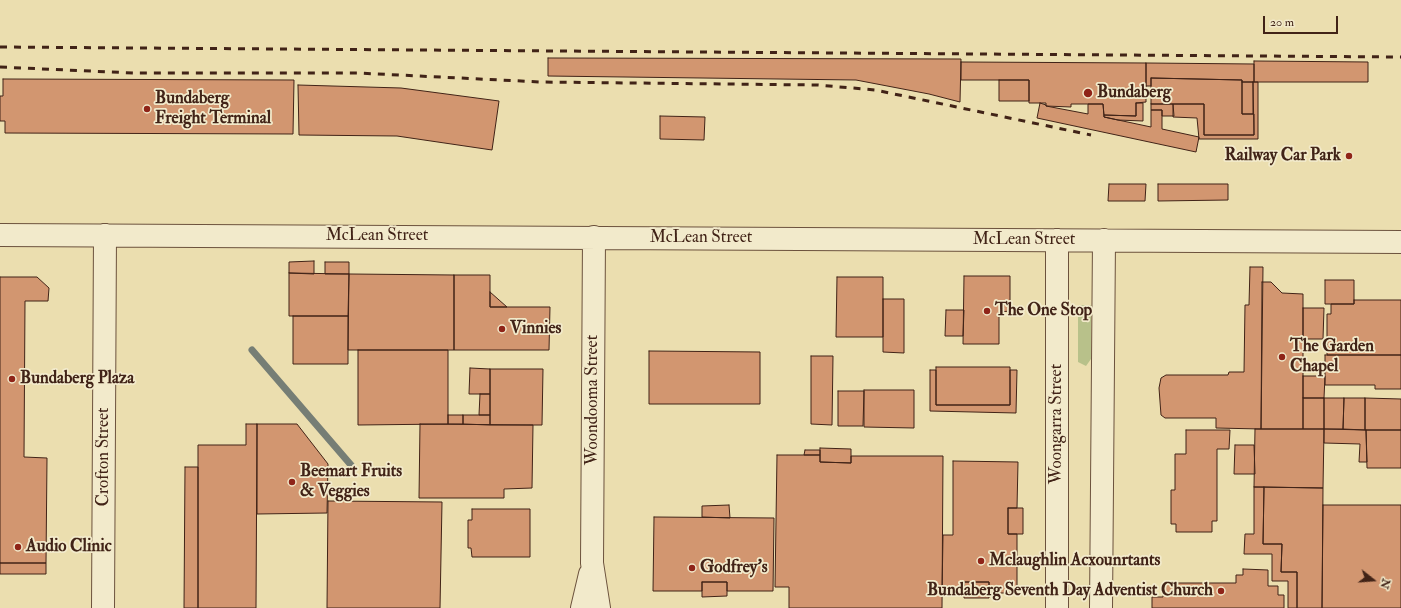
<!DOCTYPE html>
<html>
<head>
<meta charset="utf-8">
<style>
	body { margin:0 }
	#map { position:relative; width:1401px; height:608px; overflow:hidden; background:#ebdeaf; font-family:"IM FELL Double Pica",serif }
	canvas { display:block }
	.north { position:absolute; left:1353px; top:560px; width:40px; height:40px; -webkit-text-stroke:3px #f2eacb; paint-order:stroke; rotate:107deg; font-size:11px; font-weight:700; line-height:16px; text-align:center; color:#412317 }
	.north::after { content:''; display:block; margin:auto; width:14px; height:18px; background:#412317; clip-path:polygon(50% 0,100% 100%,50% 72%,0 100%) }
	.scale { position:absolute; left:1263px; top:16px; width:75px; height:18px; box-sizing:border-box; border:2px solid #412317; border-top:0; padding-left:5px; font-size:12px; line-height:14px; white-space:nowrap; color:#412317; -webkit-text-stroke:3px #f2eacb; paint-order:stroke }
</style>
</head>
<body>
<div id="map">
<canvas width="1401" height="608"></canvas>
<div class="north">N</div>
<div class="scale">20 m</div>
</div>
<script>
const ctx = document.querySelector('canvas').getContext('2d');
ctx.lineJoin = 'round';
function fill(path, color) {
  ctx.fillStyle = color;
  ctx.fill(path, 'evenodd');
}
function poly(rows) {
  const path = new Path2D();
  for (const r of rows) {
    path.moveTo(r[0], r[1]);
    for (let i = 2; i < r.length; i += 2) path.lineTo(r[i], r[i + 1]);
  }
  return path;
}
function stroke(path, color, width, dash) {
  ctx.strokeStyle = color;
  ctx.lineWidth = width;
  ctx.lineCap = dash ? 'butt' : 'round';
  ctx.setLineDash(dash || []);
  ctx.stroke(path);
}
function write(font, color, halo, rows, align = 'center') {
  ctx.font = font + ' "IM FELL Double Pica",serif';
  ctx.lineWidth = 3.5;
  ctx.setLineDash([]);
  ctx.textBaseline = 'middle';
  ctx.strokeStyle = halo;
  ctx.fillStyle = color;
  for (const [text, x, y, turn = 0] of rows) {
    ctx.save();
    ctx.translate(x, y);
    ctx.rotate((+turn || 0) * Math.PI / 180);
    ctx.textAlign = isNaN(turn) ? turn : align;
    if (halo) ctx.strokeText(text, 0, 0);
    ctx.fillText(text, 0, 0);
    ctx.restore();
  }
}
fill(poly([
	[1078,305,1091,305,1091,359,1086,366,1078,362]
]), '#b8c18a');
stroke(poly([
	[252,350,351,465]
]), '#767e75', 7);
const building = poly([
	[548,58,961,59,960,102,929,94,856,80,548,76,548,58],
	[1254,61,1368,62,1368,82,1254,82,1254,61],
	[961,62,1146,63,1146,102,1136,103,1136,116,1104,115,1103,104,1071,104,1071,107,1046,106,1046,103,1029,103,1029,80,961,80,961,62],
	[1146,63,1254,64,1254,82,1242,82,1242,80,1151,78,1151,86,1146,86,1146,63],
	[1151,78,1242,80,1242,114,1254,114,1254,135,1204,135,1204,104,1151,104,1151,78],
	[3,79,294,80,293,134,5,133,5,121,0,121,0,96,3,96,3,79],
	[999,80,1029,80,1029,101,999,101,999,80],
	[1242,82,1253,82,1253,114,1242,114,1242,82],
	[1253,82,1258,82,1258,139,1199,139,1197,118,1173,117,1173,104,1204,104,1204,135,1254,135,1253,82],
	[298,85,401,88,499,101,492,150,397,136,299,135,298,85],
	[1040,103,1046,105,1046,106,1088,114,1088,104,1103,104,1104,117,1151,127,1151,110,1162,110,1162,129,1199,137,1196,152,1037,118,1040,103],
	[1136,103,1143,103,1143,121,1118,120,1104,117,1104,115,1136,116,1136,103],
	[1151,104,1173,104,1174,116,1162,116,1162,110,1151,110,1151,104],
	[660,116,705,117,704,140,660,139,660,116],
	[1109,184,1146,184,1145,201,1108,201,1109,184],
	[1158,184,1228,184,1228,200,1158,201,1158,184],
	[314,261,314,274,289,273,289,262,314,261],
	[325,262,349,262,349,274,325,274,325,262],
	[1250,267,1263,267,1261,429,1216,428,1216,418,1165,418,1161,415,1159,388,1161,378,1166,375,1228,375,1229,372,1244,372,1245,305,1249,305,1250,267],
	[289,273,349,274,348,316,289,316,289,273],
	[349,274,454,275,454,350,348,350,349,274],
	[454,275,490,275,490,307,550,307,549,350,454,350,454,275],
	[964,276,1010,276,1010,311,999,312,999,344,963,344,964,276],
	[0,277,37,277,49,288,48,301,25,301,24,457,47,458,46,563,0,563,0,277],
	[837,277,883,277,883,337,836,337,837,277],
	[1325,280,1354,280,1354,304,1325,304,1325,280],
	[1262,282,1271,282,1282,293,1303,294,1303,429,1261,429,1262,282],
	[490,292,507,307,490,307,490,292],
	[883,299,904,299,904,353,883,352,883,299],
	[1354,300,1401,300,1401,355,1327,355,1327,314,1331,314,1331,304,1354,304,1354,300],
	[1303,308,1324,308,1323,339,1303,339,1303,308],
	[946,310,964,310,963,336,945,336,946,310],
	[293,316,348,316,348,364,293,364,293,316],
	[358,350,448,350,448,424,358,425,358,350],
	[649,351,760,352,760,404,649,404,649,351],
	[1325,355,1401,355,1401,389,1375,389,1375,385,1325,385,1325,355],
	[811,356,833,356,832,425,811,424,811,356],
	[936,367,1010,367,1010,405,936,405,936,367],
	[470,368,490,369,490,394,469,394,470,368],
	[490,369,543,369,542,425,490,425,490,369],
	[930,370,936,370,936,405,1010,405,1010,370,1017,370,1016,413,930,411,930,370],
	[1303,376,1325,376,1324,398,1303,398,1303,376],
	[864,390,914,390,914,428,864,427,864,390],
	[838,391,864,391,863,426,838,426,838,391],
	[480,394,490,394,490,415,479,415,480,394],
	[1303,398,1324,398,1324,429,1303,429,1303,398],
	[1324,398,1344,398,1343,429,1324,429,1324,398],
	[1344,398,1365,398,1365,430,1343,429,1344,398],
	[1365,398,1401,399,1401,430,1365,430,1365,398],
	[448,415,463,415,463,424,448,424,448,415],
	[463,415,490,415,490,425,463,424,463,415],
	[246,424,257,424,256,608,198,608,198,445,246,445,246,424],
	[257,424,297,424,328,464,327,513,257,514,257,424],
	[420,424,533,425,532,488,504,489,504,498,419,498,420,424],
	[1255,429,1324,429,1323,488,1254,487,1255,429],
	[1324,429,1366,430,1367,462,1359,462,1360,444,1324,443,1324,429],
	[1186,430,1230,430,1229,449,1217,449,1217,521,1212,521,1212,532,1176,532,1176,524,1171,524,1171,490,1175,490,1175,454,1186,454,1186,430],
	[1366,430,1401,430,1401,468,1367,468,1366,430],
	[1235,445,1254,445,1255,474,1234,474,1235,445],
	[820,448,851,449,851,463,820,462,820,448],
	[805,450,820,450,820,455,804,455,805,450],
	[777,455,820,455,820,462,851,463,851,456,943,456,942,608,789,608,789,587,775,587,777,455],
	[953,461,1018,462,1017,508,1008,508,1008,534,1017,534,1017,593,989,593,989,582,964,582,965,593,942,593,943,535,953,535,953,461],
	[185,467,198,467,198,608,184,608,185,467],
	[1254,487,1264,487,1263,544,1282,544,1281,572,1297,572,1297,608,1288,608,1288,581,1272,581,1272,554,1244,554,1245,534,1254,534,1254,487],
	[1264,487,1323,488,1322,608,1297,608,1297,572,1281,572,1282,544,1263,544,1264,487],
	[328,501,442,502,440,608,327,608,328,501],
	[729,505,730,518,702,517,702,506,729,505],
	[1323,505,1401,505,1401,608,1322,608,1323,505],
	[1008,508,1023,508,1023,534,1008,534,1008,508],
	[472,509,530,509,530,557,472,557,471,548,468,548,468,520,472,520,472,509],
	[654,517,774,518,773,591,727,591,727,582,702,582,702,591,653,591,654,517],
	[0,563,46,563,46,574,0,574,0,563],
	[1243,569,1268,570,1268,586,1278,586,1278,595,1284,595,1284,608,1152,608,1152,597,1163,597,1164,583,1236,583,1236,575,1243,575,1243,569],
	[702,582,727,582,727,596,702,597,702,582],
	[964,582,989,582,989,598,964,598,964,582]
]);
fill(building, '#d29670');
stroke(building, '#412317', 1);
const minor = poly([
	[0,235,1401,242],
	[594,237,592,563,599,608],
	[103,608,105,235],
	[582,608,590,574],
	[1057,608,1057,240],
	[1101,608,1104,240]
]);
stroke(minor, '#6c523d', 24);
stroke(minor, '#f2eacb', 22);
stroke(poly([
	[0,47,1401,57],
	[0,67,133,73,358,73,541,82,818,85,875,90,1091,135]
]), '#412317', 3, [7, 7]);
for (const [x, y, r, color] of [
	[1088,93,5,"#8f2418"],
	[147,109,4,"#8f2418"],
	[1349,156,4,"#8f2418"],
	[987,311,4,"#8f2418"],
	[502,329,4,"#8f2418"],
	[1282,357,4,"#8f2418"],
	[12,379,4,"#8f2418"],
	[292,482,4,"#8f2418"],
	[18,547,4,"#8f2418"],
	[981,561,4,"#8f2418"],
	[692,568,4,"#8f2418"],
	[1221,591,4,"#8f2418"]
]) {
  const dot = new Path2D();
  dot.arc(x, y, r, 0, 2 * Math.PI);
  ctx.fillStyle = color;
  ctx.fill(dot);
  stroke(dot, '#f2eacb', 1.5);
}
write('bold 17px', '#412317', '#f2eacb', [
	["Bundaberg",1097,93],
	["Bundaberg",155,99],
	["Freight Terminal",155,119],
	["Railway Car Park",1341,156,"right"],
	["The One Stop",995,311],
	["Vinnies",510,329],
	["The Garden",1290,347],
	["Chapel",1290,367],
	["Bundaberg Plaza",20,379],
	["Beemart Fruits",300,472],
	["& Veggies",300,492],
	["Audio Clinic",26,547],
	["Mclaughlin Acxounrtants",989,561],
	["Godfrey's",700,568],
	["Bundaberg Seventh Day Adventist Church",1213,591,"right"]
], 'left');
write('17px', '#412317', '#f2eacb', [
	["McLean Street",377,236],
	["McLean Street",701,238],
	["McLean Street",1024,240],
	["Woondooma Street",593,400,-90],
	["Woongarra Street",1057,424,-90],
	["Crofton Street",104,457,-90]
]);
</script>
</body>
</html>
